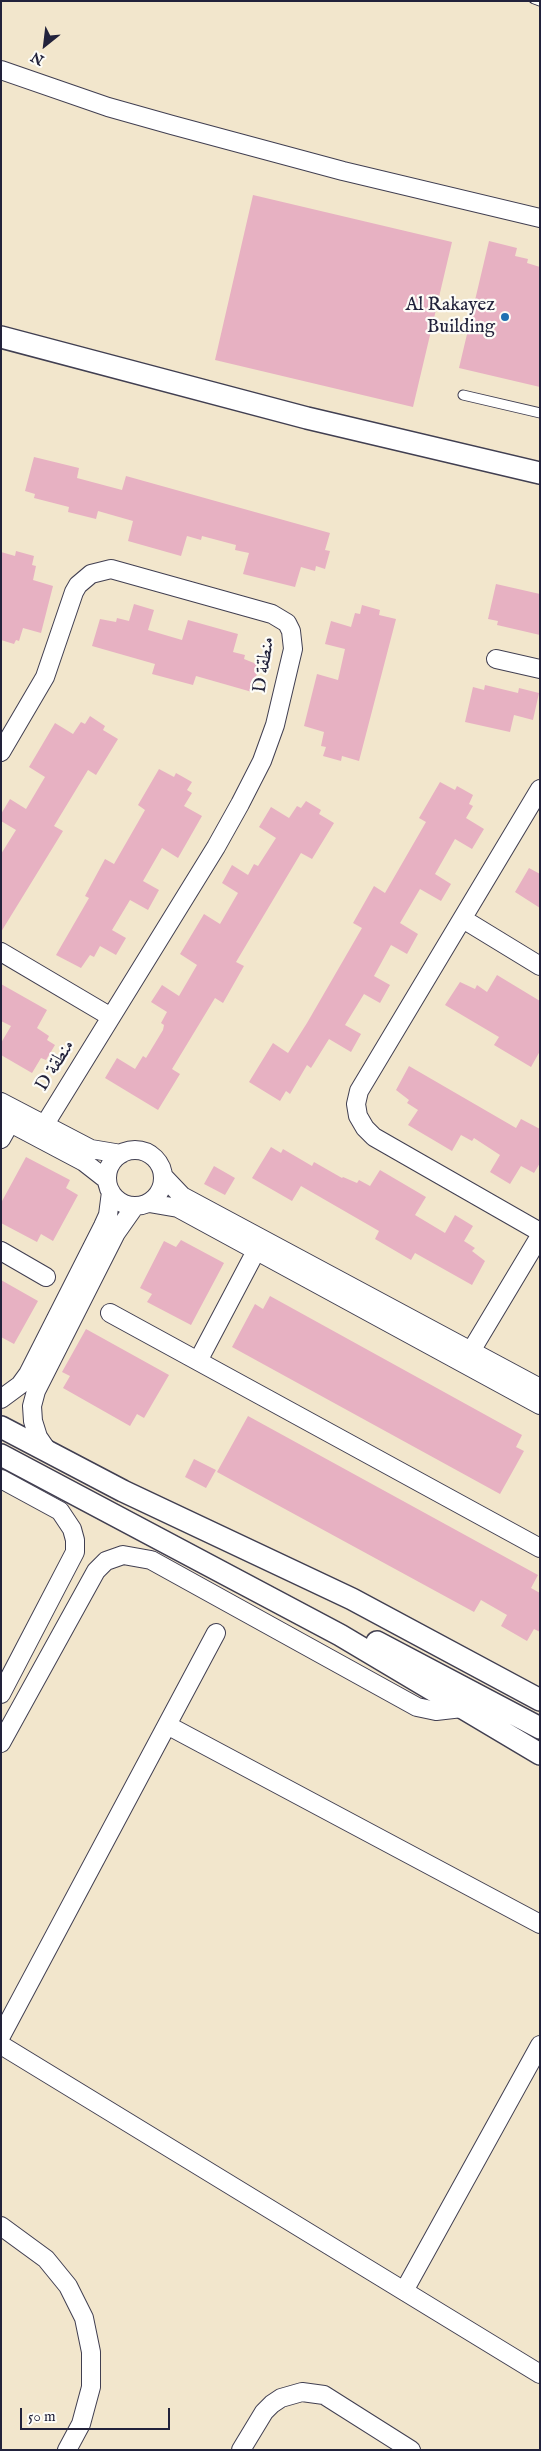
<!DOCTYPE html>
<html>
<head>
<meta charset="utf-8">
<style>
	body { margin:0 }
	#map { position:relative; width:541px; height:2451px; overflow:hidden; background:#f2e6cc; font-family:"IM FELL English",serif }
	canvas { display:block }
	.frame { position:absolute; inset:0; border:2px solid #22223b; pointer-events:none }
	.north { position:absolute; left:20px; top:20px; width:50px; height:50px; -webkit-text-stroke:4px #fdfcf7; paint-order:stroke; rotate:209deg; font-size:14px; font-weight:700; line-height:20px; text-align:center; color:#22223b }
	.north::after { content:''; display:block; margin:auto; width:18px; height:22px; background:#22223b; clip-path:polygon(50% 0,100% 100%,50% 72%,0 100%) }
	.scale { position:absolute; left:20px; top:2408px; width:150px; height:22px; box-sizing:border-box; border:2px solid #22223b; border-top:0; padding-left:6px; font-size:15px; line-height:18px; white-space:nowrap; color:#22223b; -webkit-text-stroke:4px #fdfcf7; paint-order:stroke }
</style>
</head>
<body>
<div id="map">
<canvas width="541" height="2451"></canvas>
<div class="frame"></div>
<div class="north">N</div>
<div class="scale">50 m</div>
</div>
<script>
const ctx = document.querySelector('canvas').getContext('2d');
ctx.lineJoin = 'round';
function fill(path, color) {
  ctx.fillStyle = color;
  ctx.fill(path, 'evenodd');
}
function poly(rows) {
  const path = new Path2D();
  for (const r of rows) {
    if (r.length === 3) {
      path.moveTo(r[0] + r[2], r[1]);
      path.arc(r[0], r[1], r[2], 0, 2 * Math.PI);
      continue;
    }
    path.moveTo(r[0], r[1]);
    for (let i = 2; i < r.length; i += 2) path.lineTo(r[i], r[i + 1]);
  }
  return path;
}
function stroke(path, color, width, dash) {
  ctx.strokeStyle = color;
  ctx.lineWidth = width;
  ctx.lineCap = dash ? 'butt' : 'round';
  ctx.setLineDash(dash || []);
  ctx.stroke(path);
}
function write(font, color, halo, rows, align = 'center') {
  ctx.font = font + ' "IM FELL English",Amiri,serif';
  ctx.lineWidth = 4.5;
  ctx.setLineDash([]);
  ctx.textBaseline = 'middle';
  ctx.strokeStyle = halo;
  ctx.fillStyle = color;
  for (const [text, x, y, turn = 0] of rows) {
    ctx.save();
    ctx.translate(x, y);
    ctx.rotate((+turn || 0) * Math.PI / 180);
    ctx.textAlign = isNaN(turn) ? turn : align;
    if (halo) ctx.strokeText(text, 0, 0);
    ctx.fillText(text, 0, 0);
    ctx.restore();
  }
}
fill(poly([
	[253,195,452,242,413,407,215,360],
	[489,241,517,248,515,256,528,259,527,263,540,267,540,387,459,368],
	[34,457,79,468,77,478,122,490,126,476,330,533,325,550,330,551,325,569,316,566,315,571,301,567,295,587,243,574,249,553,235,550,236,545,202,536,201,540,187,536,181,556,128,541,133,521,98,511,96,519,68,512,69,507,34,498,35,494,25,491],
	[16,551,34,556,32,565,36,566,33,580,53,586,41,633,23,628,19,641,16,640,14,644,1,640,1,552,15,556],
	[496,584,540,594,540,635,497,625,498,621,488,619],
	[134,604,154,610,148,630,182,640,188,620,238,634,233,652,245,655,244,659,259,665,252,692,196,676,193,685,152,674,155,664,92,646,100,619,116,622,117,618,129,621],
	[362,605,380,610,379,615,396,619,359,761,342,756,341,761,323,756,326,747,321,746,324,732,304,726,317,674,338,680,345,649,325,644,331,621,351,627,355,613,360,614],
	[485,685,518,693,519,688,539,693,533,720,514,715,510,732,465,722,473,687,484,690],
	[90,716,105,726,103,730,118,739,96,775,88,770,54,826,63,831,1,932,1,854,16,830,1,821,1,814,10,799,26,809,45,777,29,767,55,723,73,734,81,722,85,724],
	[159,769,174,777,176,773,192,782,187,790,192,793,184,806,202,816,178,858,162,848,143,881,159,890,148,910,130,900,112,930,126,938,116,955,100,946,94,957,90,955,81,968,56,955,89,898,85,896,105,859,114,864,145,810,138,805],
	[440,782,455,790,457,786,473,795,469,804,473,806,466,818,484,829,472,849,455,839,435,874,451,884,441,901,420,889,400,923,418,934,407,954,391,945,374,976,390,985,380,1003,364,994,345,1025,361,1034,351,1052,329,1039,311,1068,307,1065,290,1094,286,1091,280,1101,249,1082,273,1043,288,1053,307,1023,362,928,353,923,374,886,385,893,426,822,419,818],
	[306,801,321,810,319,814,334,823,312,859,301,853,236,962,244,966,223,1003,215,998,172,1069,180,1074,158,1110,105,1078,117,1058,135,1069,143,1056,146,1058,163,1030,164,1025,161,1023,167,1012,151,1002,162,985,179,996,197,965,180,954,204,914,220,924,238,893,222,883,232,865,248,875,254,864,258,866,276,838,259,827,271,807,289,818,297,806,301,808],
	[529,868,540,874,540,908,515,892],
	[497,975,540,1001,540,1051,531,1067,494,1045,499,1037,445,1005,460,982,475,989,477,985,487,992],
	[1,984,47,1010,37,1028,49,1036,47,1040,55,1045,46,1060,41,1058,32,1073,1,1055,1,1043,11,1026,1,1021],
	[409,1066,516,1128,521,1119,540,1129,540,1163,534,1173,521,1166,510,1184,490,1172,500,1155,474,1138,472,1141,461,1135,452,1151,408,1125,418,1110,407,1103,409,1100,396,1090],
	[271,1147,281,1153,283,1149,312,1166,314,1162,342,1178,343,1177,357,1183,359,1180,370,1186,380,1170,426,1197,415,1215,445,1233,455,1215,473,1226,464,1241,475,1248,472,1251,485,1261,472,1285,415,1253,411,1260,375,1239,379,1231,301,1186,292,1201,252,1178],
	[26,1157,70,1180,66,1188,78,1195,53,1241,41,1234,37,1242,1,1223,1,1203],
	[214,1166,235,1178,225,1195,204,1184],
	[181,1240,224,1263,191,1325,147,1302,152,1294,140,1288,164,1241,176,1247],
	[1,1280,38,1301,14,1344,1,1337],
	[270,1296,522,1435,516,1447,524,1451,500,1494,232,1347,255,1304,263,1309],
	[86,1329,169,1375,144,1418,137,1414,130,1426,63,1388,70,1376,62,1372],
	[248,1416,538,1575,531,1588,540,1593,540,1632,534,1629,527,1641,501,1626,507,1615,481,1600,474,1612,217,1472],
	[194,1459,216,1470,206,1488,185,1477]
]), '#e7b1c2');
const service = poly([
	[463,395,540,413]
]);
const minor = poly([
	[1,70,108,107,172,125,343,171,540,218],
	[496,659,540,669],
	[1,752,45,677,74,592,78,585,91,574,111,569,272,614,287,623,291,631,293,649,275,725,262,761,240,804,216,847,37,1137],
	[540,789,359,1091,356,1104,358,1116,365,1128,374,1137,540,1232],
	[463,919,540,966],
	[1,952,111,1017],
	[1,1102,91,1149,121,1154],
	[1,1118,84,1162,107,1180],
	[1,1139,10,1123],
	[135,1178,28],
	[163,1176,182,1196,540,1388],
	[149,1203,178,1208,540,1405],
	[1,1251,46,1277],
	[110,1313,540,1548],
	[198,1361,256,1251],
	[465,1361,540,1236],
	[1,1399,20,1385,28,1374,103,1226,108,1215,111,1192],
	[47,1450,38,1437,33,1421,32,1406,36,1391,116,1233,135,1206],
	[1,1479,60,1511,72,1529,75,1540,75,1552,1,1694],
	[167,1725,540,1924],
	[1,1743,96,1571,106,1561,123,1555,151,1560,417,1707,436,1711,462,1708],
	[1,2036,216,1633],
	[1,2045,540,2374],
	[1,2226,46,2259,68,2286,84,2318,91,2352,91,2387,81,2424,67,2450],
	[404,2291,540,2045],
	[241,2450,264,2412,272,2404,281,2398,302,2392,324,2395,411,2450]
]);
const tertiary = poly([
	[1,337,307,418,540,473],
	[1,1427,123,1491,352,1599,540,1700],
	[1,1455,340,1635,540,1754],
	[377,1642,540,1728]
]);
stroke(service, '#413f51', 11);
stroke(minor, '#413f51', 20);
stroke(tertiary, '#413f51', 24);
stroke(service, '#fff', 9);
stroke(minor, '#fff', 18);
stroke(tertiary, '#fff', 21);
const rail = poly([
	[532,1,540,4]
]);
stroke(rail, '#22223b', 5.5);
stroke(rail, '#fdfcf7', 4, [11]);
for (const [x, y, r, color] of [
	[505,317,5,"#1f6fb2"]
]) {
  const dot = new Path2D();
  dot.arc(x, y, r, 0, 2 * Math.PI);
  ctx.fillStyle = color;
  ctx.fill(dot);
  stroke(dot, '#fdfcf7', 2);
}
write('19px', '#22223b', '#fdfcf7', [
	["Al Rakayez",495,306],
	["Building",495,328]
], 'right');
write('19px', '#22223b', '#fdfcf7', [
	["D منطقة",265,665,-81],
	["D منطقة",56,1066,-58]
]);
</script>
</body>
</html>
